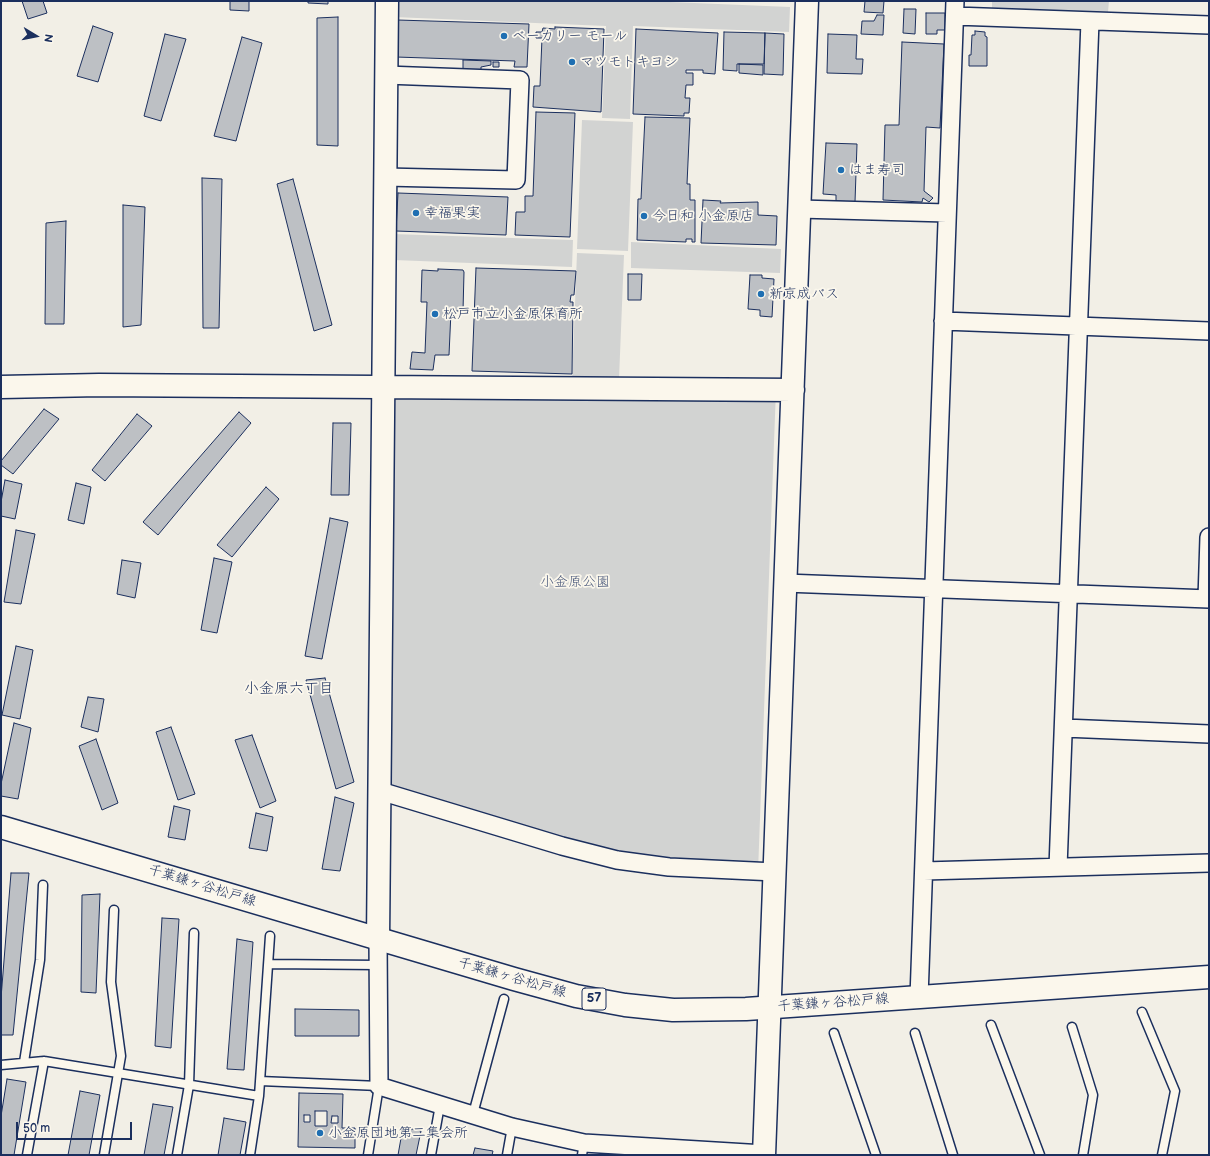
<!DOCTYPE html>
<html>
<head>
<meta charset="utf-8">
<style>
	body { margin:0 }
	#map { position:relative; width:1210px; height:1156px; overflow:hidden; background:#f2efe6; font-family:"Balsamiq Sans",sans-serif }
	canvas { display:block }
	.frame { position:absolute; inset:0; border:2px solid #1b2f5e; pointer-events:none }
	.north { position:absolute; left:16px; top:16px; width:40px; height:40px; -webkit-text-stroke:3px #fbf7ec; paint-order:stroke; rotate:100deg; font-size:11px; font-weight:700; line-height:16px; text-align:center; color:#1b2f5e }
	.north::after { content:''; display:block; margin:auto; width:14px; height:18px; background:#1b2f5e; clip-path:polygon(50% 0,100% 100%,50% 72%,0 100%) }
	.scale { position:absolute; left:16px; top:1122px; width:116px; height:18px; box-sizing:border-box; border:2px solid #1b2f5e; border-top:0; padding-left:5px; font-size:12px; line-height:14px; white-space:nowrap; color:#1b2f5e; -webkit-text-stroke:3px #fbf7ec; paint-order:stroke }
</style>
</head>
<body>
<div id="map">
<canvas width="1210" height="1156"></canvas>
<div class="frame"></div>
<div class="north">N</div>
<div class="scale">50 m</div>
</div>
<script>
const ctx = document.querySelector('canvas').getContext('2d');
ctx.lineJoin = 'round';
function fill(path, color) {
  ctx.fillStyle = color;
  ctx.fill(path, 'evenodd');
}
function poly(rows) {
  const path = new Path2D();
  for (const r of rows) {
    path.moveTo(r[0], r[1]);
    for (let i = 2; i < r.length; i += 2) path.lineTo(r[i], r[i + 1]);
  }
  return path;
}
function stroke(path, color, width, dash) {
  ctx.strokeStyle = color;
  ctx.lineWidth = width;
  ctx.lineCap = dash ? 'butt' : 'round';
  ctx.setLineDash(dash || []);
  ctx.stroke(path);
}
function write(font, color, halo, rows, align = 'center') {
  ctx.font = font + ' "Balsamiq Sans","Klee One",sans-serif';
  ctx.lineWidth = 3.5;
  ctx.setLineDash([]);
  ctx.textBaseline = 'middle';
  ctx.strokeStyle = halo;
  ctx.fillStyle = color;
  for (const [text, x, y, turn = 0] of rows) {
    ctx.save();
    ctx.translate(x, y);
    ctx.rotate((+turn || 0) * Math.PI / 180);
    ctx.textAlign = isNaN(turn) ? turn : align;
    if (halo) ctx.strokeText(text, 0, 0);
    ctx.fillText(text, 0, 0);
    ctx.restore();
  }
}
fill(poly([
	[395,1,646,1,790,7,789,32,633,26,630,119,602,118,606,26,394,17],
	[992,1,1109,1,1108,12,992,8],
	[582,120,633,122,628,251,577,249],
	[392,234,573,240,572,267,394,260],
	[631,242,781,249,780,273,631,268],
	[577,253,624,255,619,379,572,381],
	[383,387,776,389,758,872,644,863,380,791]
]), '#d2d3d2');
const building = poly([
	[22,1,43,1,47,13,28,19,22,1],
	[230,1,249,1,249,11,230,10,230,1],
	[308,1,328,1,328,4,308,3,308,1],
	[865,1,884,1,883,13,864,12,865,1],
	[904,9,916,9,915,34,903,33,904,9],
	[926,13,945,13,945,30,937,30,937,34,926,34,926,13],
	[877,15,884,15,883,35,861,34,862,21,874,21,877,15],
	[338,17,338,146,317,145,317,18,338,17],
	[397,20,529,24,527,67,514,67,515,61,396,57,397,20],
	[93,26,113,33,98,82,77,76,93,26],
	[555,27,604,29,601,112,533,107,534,86,540,86,542,38,536,38,536,32,542,32,543,28,555,29,555,27],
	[636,29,718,33,715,74,703,73,703,70,686,70,686,73,693,73,693,85,686,85,685,98,690,98,689,113,684,113,684,116,633,114,636,29],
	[975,31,985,32,985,36,987,37,987,66,969,66,969,55,971,55,972,35,975,35,975,31],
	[724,32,765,33,764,64,737,64,737,71,723,70,724,32],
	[765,33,784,34,783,75,764,74,765,33],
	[165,34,186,39,161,121,144,116,165,34],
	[828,34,857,35,856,59,863,59,862,74,827,73,828,34],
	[242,37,262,43,236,141,214,136,242,37],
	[902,42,944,44,940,128,926,127,924,191,933,198,929,202,923,198,922,202,883,200,885,125,899,125,902,42],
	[463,60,491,61,491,65,481,67,481,71,463,70,463,60],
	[493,62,499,62,499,67,493,67,493,62],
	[739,64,763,65,763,75,739,73,739,64],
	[536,112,575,113,570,237,515,235,516,212,525,212,525,196,533,196,536,112],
	[645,117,690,118,687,184,690,184,690,200,695,200,695,242,692,242,692,239,686,239,686,242,637,240,638,199,641,199,645,117],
	[826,143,857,144,855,202,836,201,836,195,823,194,826,143],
	[202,178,222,179,219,328,203,328,202,178],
	[293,179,332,325,314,331,277,184,293,179],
	[398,193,508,197,506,235,396,231,398,193],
	[703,200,721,201,720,203,758,202,758,215,777,216,776,245,701,243,703,200],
	[123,205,145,207,141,325,123,327,123,205],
	[66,221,64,324,45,324,46,223,66,221],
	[476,268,576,271,574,295,571,295,570,302,573,302,572,374,472,371,476,268],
	[438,269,463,270,464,272,463,311,451,311,449,355,435,355,433,370,410,369,412,352,425,353,427,302,421,302,422,270,438,271,438,269],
	[628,274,642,274,641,300,628,300,628,274],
	[750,275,762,275,762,278,774,279,772,317,760,316,760,310,748,309,750,275],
	[44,409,59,419,13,474,1,465,1,461,44,409],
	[239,412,251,423,158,535,143,522,239,412],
	[137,414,152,426,105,481,92,470,137,414],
	[333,423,351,423,349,495,331,495,333,423],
	[5,480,22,484,15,519,1,516,1,502,5,480],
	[76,483,91,487,84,524,68,520,76,483],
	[266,487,279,499,232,557,217,545,266,487],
	[330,518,348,522,322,659,305,656,330,518],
	[16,530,35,534,21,604,4,602,16,530],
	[214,558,232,562,217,633,201,630,214,558],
	[122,560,141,563,135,598,117,594,122,560],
	[16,646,33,650,20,719,2,715,16,646],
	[325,678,354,782,336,789,306,680,325,678],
	[88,697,104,699,98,732,81,727,88,697],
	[14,723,31,728,18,799,1,796,1,784,14,723],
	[171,727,195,794,178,800,156,732,171,727],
	[252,735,276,801,260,808,235,740,252,735],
	[96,739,118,803,102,810,79,746,96,739],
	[335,797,354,803,340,871,322,869,335,797],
	[174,806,190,810,185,840,168,837,174,806],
	[256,813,273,817,267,851,249,848,256,813],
	[11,873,29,873,13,1035,1,1035,1,998,11,873],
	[100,894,96,993,81,992,82,895,100,894],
	[162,918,179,919,171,1048,155,1046,162,918],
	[237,939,253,942,244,1070,227,1069,237,939],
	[295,1009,359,1010,359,1036,295,1036,295,1009],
	[7,1079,26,1082,14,1155,1,1155,1,1116,7,1079],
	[80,1091,100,1095,89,1155,68,1155,80,1091],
	[299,1093,343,1094,342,1128,355,1128,355,1148,298,1147,299,1093],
	[315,1111,327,1111,327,1126,315,1126,315,1111],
	[304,1115,310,1115,310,1122,304,1122,304,1115],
	[332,1116,338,1116,338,1123,331,1123,332,1116],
	[153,1104,173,1107,164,1155,144,1155,153,1104],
	[224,1118,246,1122,240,1155,218,1155,224,1118],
	[403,1127,421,1131,416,1155,398,1155,403,1127],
	[475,1148,493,1151,492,1155,473,1155,475,1148]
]);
fill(building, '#bdc0c4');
stroke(building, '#1b2f5e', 1);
const lane = poly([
	[269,964,378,965],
	[1142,1012,1175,1091,1162,1155],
	[991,1025,1040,1155],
	[1072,1027,1093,1095,1083,1155],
	[834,1033,876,1155],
	[915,1033,953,1155],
	[24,1062,40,960,43,885],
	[1,1065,44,1061,259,1096],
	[260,1081,379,1086,368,1155],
	[473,1114,504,999],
	[27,1155,44,1061],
	[104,1155,121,1056,111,982,114,910],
	[177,1155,189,1085,194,933],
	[250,1155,259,1096,270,936],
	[431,1155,440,1105],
	[507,1155,512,1127],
	[582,1155,584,1143]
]);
const street = poly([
	[955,16,1209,25],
	[385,177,516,180,520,80,386,75],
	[799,209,947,213],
	[943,321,1209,331],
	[785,583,1209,599],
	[1207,599,1209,537],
	[1064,728,1209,734],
	[380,791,562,846,617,860,669,867,775,872],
	[1058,867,1090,21],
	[924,871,1209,863],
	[378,939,379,1086,512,1127,584,1143,764,1154],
	[919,997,955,1]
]);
const secondary = poly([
	[1,387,99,385,793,390],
	[378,939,387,1],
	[764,1155,807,1]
]);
const primary = poly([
	[1,827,514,979,576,996,625,1005,673,1010,746,1009,1209,977]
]);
stroke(lane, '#1b2f5e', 11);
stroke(street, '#1b2f5e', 20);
stroke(secondary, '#1b2f5e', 25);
stroke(primary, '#1b2f5e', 25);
stroke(lane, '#fbf7ec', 8);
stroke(street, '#fbf7ec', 17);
stroke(secondary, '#fbf7ec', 22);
stroke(primary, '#fbf7ec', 22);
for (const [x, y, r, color] of [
	[504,36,4,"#1f6fb2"],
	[572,62,4,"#1f6fb2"],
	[841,170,4,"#1f6fb2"],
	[416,213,4,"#1f6fb2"],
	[644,216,4,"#1f6fb2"],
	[761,294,4,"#1f6fb2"],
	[435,314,4,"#1f6fb2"],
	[320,1133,4,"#1f6fb2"]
]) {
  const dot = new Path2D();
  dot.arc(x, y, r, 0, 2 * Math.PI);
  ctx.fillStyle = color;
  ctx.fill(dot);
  stroke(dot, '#fbf7ec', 1.5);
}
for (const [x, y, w] of [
	[594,999,24]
]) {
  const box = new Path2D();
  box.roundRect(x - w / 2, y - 11, w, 22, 3);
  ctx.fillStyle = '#fbf7ec';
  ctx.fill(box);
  stroke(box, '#1b2f5e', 1);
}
write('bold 13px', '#1b2f5e', null, [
	["57",594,999]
]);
write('14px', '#1b2f5e', '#fbf7ec', [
	["ベーカリー モール",512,36],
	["マツモトキヨシ",580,62],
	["はま寿司",849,170],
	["幸福果実",424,213],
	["今日和 小金原店",652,216],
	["新京成バス",769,294],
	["松戸市立小金原保育所",443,314],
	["小金原団地第二集会所",328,1133]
], 'left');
write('14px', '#49587b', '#fbf7ec', [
	["小金原公園",575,582]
]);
write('14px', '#1b2f5e', '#fbf7ec', [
	["千葉鎌ヶ谷松戸線",202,886,17],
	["千葉鎌ヶ谷松戸線",512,978,16],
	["千葉鎌ヶ谷松戸線",833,1003,-4]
]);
write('15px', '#1b2f5e', '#fbf7ec', [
	["小金原六丁目",289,689]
]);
</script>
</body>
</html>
